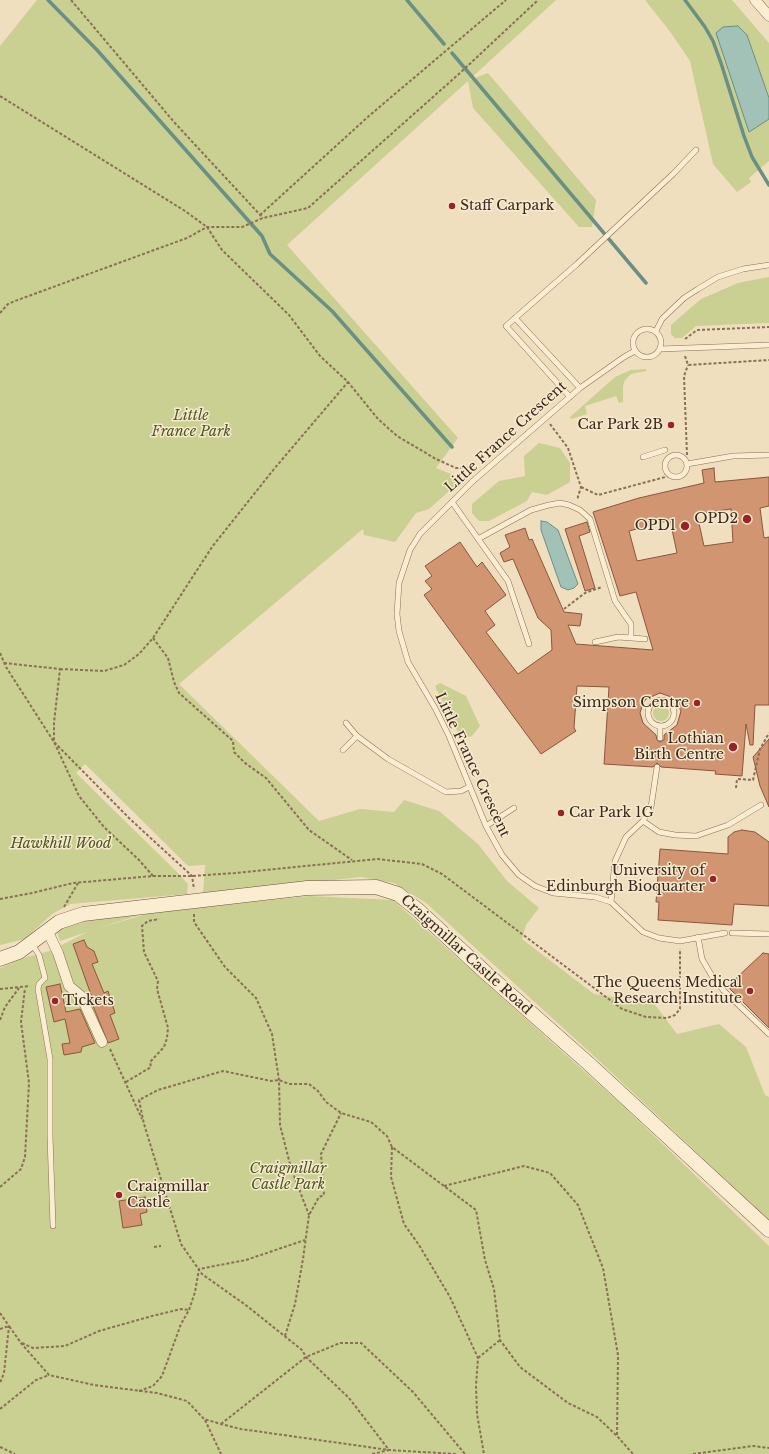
<!DOCTYPE html>
<html>
<head>
<meta charset="utf-8">
<style>
	body { margin:0 }
	canvas { display:block; background:#f0dfbe }
</style>
</head>
<body>
<canvas width="769" height="1454"></canvas>
<script>
const ctx = document.querySelector('canvas').getContext('2d');
ctx.lineJoin = 'round';
function fill(path, color) {
  ctx.fillStyle = color;
  ctx.fill(path, 'evenodd');
}
function poly(rows) {
  const path = new Path2D();
  for (const r of rows) {
    if (r.length === 3) {
      path.moveTo(r[0] + r[2], r[1]);
      path.arc(r[0], r[1], r[2], 0, 2 * Math.PI);
      continue;
    }
    path.moveTo(r[0], r[1]);
    for (let i = 2; i < r.length; i += 2) path.lineTo(r[i], r[i + 1]);
  }
  return path;
}
function stroke(path, color, width, dash) {
  ctx.strokeStyle = color;
  ctx.lineWidth = width;
  ctx.lineCap = dash ? 'butt' : 'round';
  ctx.setLineDash(dash || []);
  ctx.stroke(path);
}
function write(font, color, halo, rows, align = 'center') {
  ctx.font = font + ' "Libre Baskerville",serif';
  ctx.lineWidth = 3;
  ctx.setLineDash([]);
  ctx.textBaseline = 'middle';
  ctx.strokeStyle = halo;
  ctx.fillStyle = color;
  for (const [text, x, y, turn = 0] of rows) {
    ctx.save();
    ctx.translate(x, y);
    ctx.rotate((+turn || 0) * Math.PI / 180);
    ctx.textAlign = isNaN(turn) ? turn : align;
    if (halo) ctx.strokeText(text, 0, 0);
    ctx.fillText(text, 0, 0);
    ctx.restore();
  }
}
fill(poly([
	[37,0,556,0,469,80,488,73,596,200,592,227,579,227,473,108,468,81,287,245,458,438,436,468,456,476,457,484,429,509,416,513,395,542,364,535,363,529,179,684,319,821,360,809,394,812,404,800,439,811,478,844,507,881,539,908,526,925,522,939,594,994,624,999,650,998,677,1034,719,1024,746,1047,765,1095,769,1097,769,1220,595,1057,426,903,394,883,361,877,203,894,205,865,188,866,85,764,76,773,177,872,188,884,187,894,70,904,52,914,25,939,0,945,0,46],
	[645,0,732,0,769,43,769,161,749,178,751,182,737,192,713,164,690,61,671,33],
	[769,277,769,323,696,326,682,338,675,338,671,334,671,325,701,299,738,283],
	[646,369,646,371,631,374,625,380,623,386,623,402,619,403,616,396,585,406,587,414,571,419,570,417,615,377,631,370],
	[539,443,560,448,570,463,570,482,547,495,532,492,527,501,489,521,479,521,472,513,472,504,499,481,525,476,524,456],
	[440,683,466,696,480,726,471,737,460,736,435,686],
	[661,713,8],
	[309,896,393,900,623,1106,769,1246,769,1454,0,1454,0,968,27,957,50,951,87,932,60,941,57,931,80,918,149,912,89,931,150,913]
]), '#cacf92');
const water = poly([
	[738,26,747,35,769,98,769,119,749,132,716,33,723,27,738,26],
	[541,521,547,522,558,530,578,584,574,588,568,590,561,587,541,530,541,521]
]);
fill(water, '#a2c2b7');
stroke(water, '#699084', 1);
stroke(poly([
	[48,0,97,50,262,236,270,254,332,311,452,447],
	[407,0,444,44],
	[685,0,705,27,713,41,721,63,744,136,752,157,769,185],
	[452,53,646,283]
]), '#699084', 3.5);
const building = poly([
	[714,468,715,482,769,477,769,506,760,508,764,538,769,537,769,705,755,705,753,745,750,745,746,724,742,776,715,774,716,771,661,767,657,763,653,767,604,764,609,687,577,686,574,728,576,731,541,754,424,595,432,589,425,581,432,576,425,566,460,542,477,567,482,562,506,595,485,611,495,625,486,632,518,674,552,650,551,630,538,618,513,559,504,562,500,553,510,547,505,535,525,528,529,540,532,539,564,612,582,614,580,626,568,625,576,644,653,650,636,592,620,596,593,512,639,498,704,483,702,470,714,468],
	[731,509,733,542,704,546,697,514,731,509],
	[670,520,677,553,637,561,629,531,670,520],
	[660,693,674,698,681,711,677,725,664,735,664,740,660,742,657,740,656,735,643,723,640,713,643,703,646,699,660,693],
	[587,522,590,532,579,536,595,588,585,591,565,529,587,522],
	[769,739,769,807,760,786,753,757,769,739],
	[742,830,755,832,769,842,769,906,734,904,732,925,658,920,659,902,656,902,660,849,728,854,728,837,734,832,742,830],
	[84,940,87,947,94,951,98,962,92,964,104,993,108,991,115,1013,110,1015,119,1039,108,1043,93,1006,95,1006,73,944,84,940],
	[763,953,769,954,769,1028,730,989,731,983,763,953],
	[60,984,66,1012,80,1009,95,1043,82,1047,81,1052,64,1055,62,1044,70,1043,65,1019,54,1022,46,987,60,984],
	[145,1197,147,1212,140,1214,142,1225,123,1228,119,1201,145,1197]
]);
fill(building, '#d19572');
stroke(building, '#8a563a', 1);
const lane = poly([
	[515,318,580,388],
	[647,343,14],
	[656,331,662,319,684,298,698,289,718,277,743,269,769,265],
	[660,349,769,345],
	[635,351,624,357,580,388,473,481,420,534,410,550,399,583,397,614,399,631,408,662,435,708,449,736,486,826,502,855,519,875,535,886,553,893,595,897,611,902,643,932,659,938,680,941,725,933],
	[570,397,506,326,577,264,673,174,696,150],
	[676,466,11],
	[643,457,665,450],
	[687,464,733,456,769,455],
	[452,502,508,581,529,644],
	[478,539,531,510,549,505,560,503,569,505,580,510,590,519,615,601,631,624,631,638],
	[595,642,618,637,645,639],
	[661,713,13],
	[346,723,357,736,388,759,446,792,461,791,469,787],
	[660,738,660,727],
	[343,750,357,736],
	[643,821,659,832,675,835,696,836,728,825,761,805],
	[486,826,514,808],
	[611,902,615,861,626,837,643,821,651,807,657,767],
	[732,933,769,934],
	[698,937,702,959,712,976,723,990,769,1034],
	[32,944,39,955,45,978,39,984,38,989,50,1059,50,1136,53,1226]
]);
const street = poly([
	[755,0,769,16],
	[47,930,58,953,69,986,81,996,102,1042]
]);
const secondary = poly([
	[0,959,19,952,59,922,83,914,307,888,376,887,398,894,418,910,486,973,588,1063,769,1230]
]);
stroke(lane, '#8a6f56', 6);
stroke(street, '#8a6f56', 11);
stroke(secondary, '#6b5039', 15);
stroke(poly([
	[71,0,174,122,263,218],
	[0,96,185,211,207,227,222,250,289,315,320,356,348,382,378,419,397,436,436,459,456,468,475,468],
	[260,215,370,115,506,0],
	[0,313,8,304,15,301,187,238,207,227,242,227,263,218,308,208,460,73,538,0],
	[685,339,697,330,769,327],
	[685,356,688,365,769,360],
	[550,424,568,448,581,487,577,500],
	[687,455,684,376,688,365],
	[581,487,598,495,669,476],
	[564,609,585,593,602,587],
	[153,638,168,658,174,682,179,693,233,741,234,752,245,763,266,778,309,830,352,860],
	[0,653,6,667,54,742,79,796,104,827,139,860,153,876],
	[4,663,60,669,54,723,54,742,130,819,192,876,194,889],
	[60,669,104,671,124,665,139,654,153,638,212,547,274,469,348,382],
	[736,788,737,779,753,780,760,749,769,733],
	[0,899,32,893,73,883,153,876,192,876,235,873,377,859,422,864,442,874,622,1009,646,1017,667,1018,675,1015,680,1009,680,949],
	[64,907,78,883],
	[194,914,194,922,225,967,256,998,272,1034,279,1080,280,1125,291,1168,309,1215],
	[0,989,30,986],
	[0,1020,5,1007,19,988],
	[110,1049,142,1119],
	[126,1082,151,1067,150,1062,164,1047,167,1038,168,1028,157,989,158,981,144,952,142,926,148,921,159,919],
	[392,1147,391,1177,404,1224,419,1245,450,1297,478,1358,476,1385,477,1414,484,1454],
	[444,1186,524,1166,550,1173,578,1205,603,1268,618,1355,617,1436],
	[0,1187,21,1169,25,1157,29,1083,21,1022,25,988],
	[154,1247,161,1246],
	[0,1313,9,1326,4,1373,0,1383],
	[0,1329,9,1326,21,1343,49,1375,94,1385,157,1393,187,1401,204,1419,221,1424,241,1429,389,1450,456,1454],
	[285,1336,295,1304,303,1259,309,1215,319,1197,324,1195,321,1154,341,1113],
	[22,1343,33,1348,65,1346,99,1331,152,1316,181,1309,189,1310],
	[478,1358,500,1340],
	[139,1391,153,1386,162,1376,181,1324,189,1310,195,1292,199,1269,246,1260,305,1240],
	[0,1409,36,1380,49,1375],
	[205,1420,221,1454],
	[221,1424,306,1357,340,1343,361,1343,413,1392,465,1454],
	[0,1447,15,1454],
	[372,1454,389,1450,349,1398,306,1357,302,1350,247,1306,202,1274,181,1244,144,1124,139,1100,158,1090,223,1071,271,1081,279,1080,289,1084,309,1084,318,1091,326,1102,341,1113,371,1122,387,1136,392,1147,476,1210,485,1260,494,1289,500,1340,520,1367,568,1403,597,1417,617,1436,633,1454],
	[693,1454,753,1446,769,1448]
]), '#8a6f56', 2, [3, 2]);
stroke(lane, '#fbedd2', 5);
stroke(street, '#fbedd2', 10);
stroke(secondary, '#fbedd2', 14);
for (const [x, y, r, color] of [
	[452,206,4,"#9c2229"],
	[671,425,4,"#9c2229"],
	[747,519,5,"#9c2229"],
	[685,526,5,"#9c2229"],
	[697,703,4,"#9c2229"],
	[733,747,5,"#9c2229"],
	[561,813,4,"#9c2229"],
	[713,879,4,"#9c2229"],
	[750,991,4,"#9c2229"],
	[55,1001,4,"#9c2229"],
	[119,1195,4,"#9c2229"]
]) {
  const dot = new Path2D();
  dot.arc(x, y, r, 0, 2 * Math.PI);
  ctx.fillStyle = color;
  ctx.fill(dot);
  stroke(dot, '#f7eace', 1.5);
}
write('14px', '#38281b', '#f7eace', [
	["Staff Carpark",460,206,"left"],
	["Car Park 2B",663,425],
	["OPD2",738,519],
	["OPD1",676,526],
	["Simpson Centre",689,703],
	["Lothian",724,739],
	["Birth Centre",724,755],
	["Car Park 1G",569,813,"left"],
	["University of",705,871],
	["Edinburgh Bioquarter",705,887],
	["The Queens Medical",742,983],
	["Research Institute",742,999],
	["Tickets",63,1001,"left"],
	["Craigmillar",127,1187,"left"],
	["Castle",127,1203,"left"]
], 'right');
write('italic 14px', '#4b5621', '#f7eace', [
	["Little",191,416],
	["France Park",191,432],
	["Hawkhill Wood",61,844],
	["Craigmillar",288,1169],
	["Castle Park",288,1185]
]);
write('14px', '#38281b', '#f7eace', [
	["Little France Crescent",506,437,-42],
	["Little France Crescent",472,765,65],
	["Craigmillar Castle Road",466,955,42]
]);
</script>
</body>
</html>
